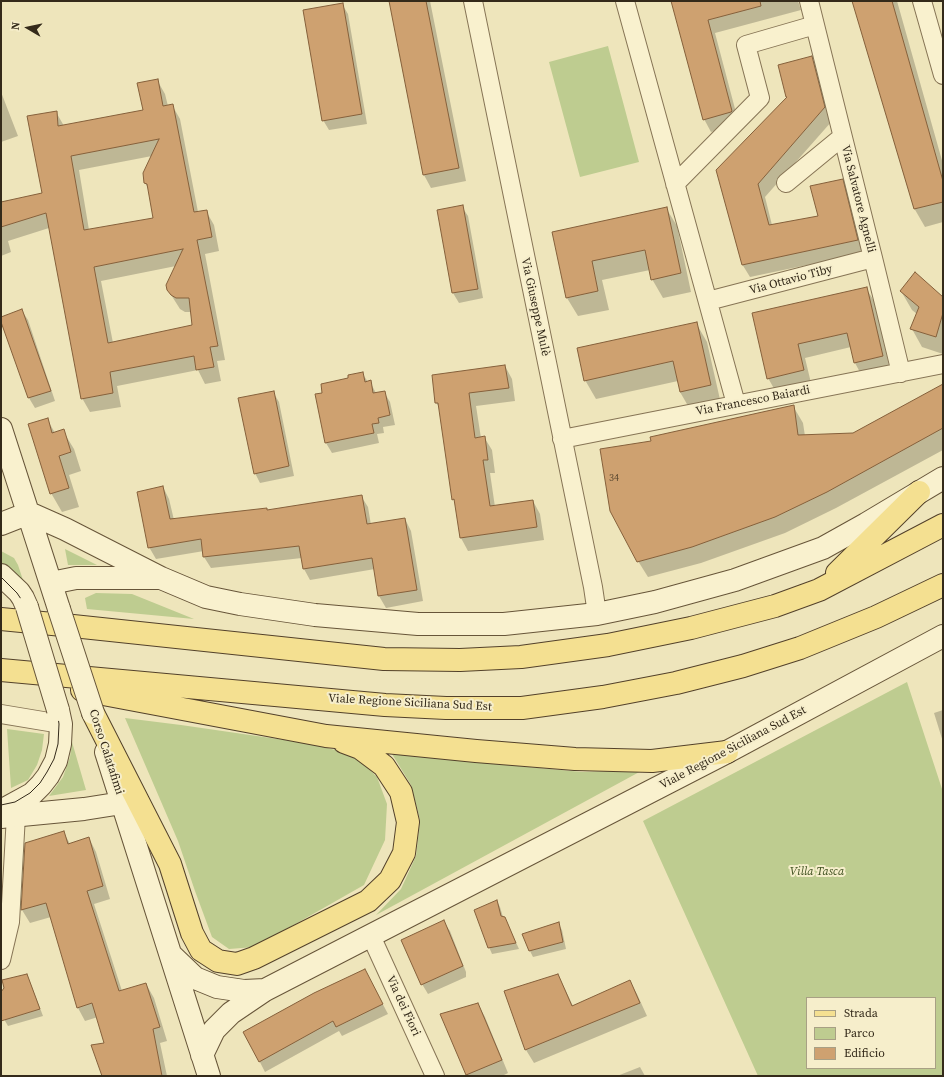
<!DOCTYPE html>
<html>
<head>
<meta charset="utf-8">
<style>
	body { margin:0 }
	#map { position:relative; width:944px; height:1077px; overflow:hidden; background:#eee5bb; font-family:"Source Serif 4",serif }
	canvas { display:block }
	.frame { position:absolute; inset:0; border:2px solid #342a1a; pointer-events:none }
	.legend { position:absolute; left:806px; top:997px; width:130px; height:72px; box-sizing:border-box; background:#f6eecb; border:1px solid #a8a084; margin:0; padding:5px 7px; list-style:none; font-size:12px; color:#342a1a }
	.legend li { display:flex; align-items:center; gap:8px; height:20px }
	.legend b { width:20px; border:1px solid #a8a084 }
	.north { position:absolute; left:8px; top:8px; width:40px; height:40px; -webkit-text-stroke:3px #f6eecb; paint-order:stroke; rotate:279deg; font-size:11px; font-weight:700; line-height:16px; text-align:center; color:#342a1a }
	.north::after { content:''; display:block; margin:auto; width:14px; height:18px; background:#342a1a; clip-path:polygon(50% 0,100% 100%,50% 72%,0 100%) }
</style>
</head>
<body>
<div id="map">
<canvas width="944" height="1077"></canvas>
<div class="frame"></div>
<ul class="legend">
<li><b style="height:5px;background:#f4e091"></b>Strada</li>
<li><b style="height:11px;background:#becc90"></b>Parco</li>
<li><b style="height:11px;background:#cea170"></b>Edificio</li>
</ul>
<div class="north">N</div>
</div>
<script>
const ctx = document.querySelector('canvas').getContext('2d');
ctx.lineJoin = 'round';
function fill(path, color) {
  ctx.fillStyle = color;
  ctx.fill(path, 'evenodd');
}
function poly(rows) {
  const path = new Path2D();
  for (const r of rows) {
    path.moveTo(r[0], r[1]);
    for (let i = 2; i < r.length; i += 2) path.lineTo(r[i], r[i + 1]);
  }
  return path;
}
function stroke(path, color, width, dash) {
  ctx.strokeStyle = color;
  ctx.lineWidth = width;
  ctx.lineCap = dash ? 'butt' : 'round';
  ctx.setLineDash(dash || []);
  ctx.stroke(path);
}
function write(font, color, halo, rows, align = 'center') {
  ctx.font = font + ' "Source Serif 4",serif';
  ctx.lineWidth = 4;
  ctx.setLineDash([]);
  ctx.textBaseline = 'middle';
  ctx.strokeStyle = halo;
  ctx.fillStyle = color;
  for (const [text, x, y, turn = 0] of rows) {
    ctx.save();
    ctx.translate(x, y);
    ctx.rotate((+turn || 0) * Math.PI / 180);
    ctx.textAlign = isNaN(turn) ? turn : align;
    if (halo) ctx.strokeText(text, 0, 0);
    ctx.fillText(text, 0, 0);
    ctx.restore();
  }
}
fill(poly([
	[608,46,639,162,580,177,549,62],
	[65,549,97,565,68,565],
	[1,551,14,558,18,565,25,586,1,565],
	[96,593,132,594,194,619,87,609,85,598],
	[907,682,943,792,943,1076,758,1076,643,821],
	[807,998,935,998,935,1068,807,1068],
	[125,718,181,725,312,744,355,755,377,777,387,804,385,840,364,885,255,947,229,949,212,937,195,891,178,841],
	[7,729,44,734,42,750,37,765,28,780,11,788],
	[72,742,86,790,49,796,63,777,70,757],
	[392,754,582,772,643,770,376,915,401,889,416,856,420,820,411,785]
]), '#becc90');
fill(poly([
	[390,1,430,1,466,181,431,188,424,175],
	[672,1,798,1,801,10,715,33,739,124,711,132,704,119],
	[853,1,897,1,943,164,943,222,925,227,914,208],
	[342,4,348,14,367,124,329,130,323,120],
	[811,57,819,70,832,121,765,197,772,225,820,216,842,180,850,193,864,253,750,277,742,264,717,171,787,97],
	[157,80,165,94,168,106,172,105,180,119,198,212,206,211,214,225,219,251,205,254,225,360,217,361,221,381,205,384,198,370,117,386,121,407,90,412,82,398,49,228,8,241,11,252,1,256,1,203,43,193,56,112,64,126,144,111],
	[152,156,145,183,149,190,154,219,89,230,79,170],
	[176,266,168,290,180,309,185,312,191,312,193,326,113,343,101,281],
	[1,92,18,136,1,142],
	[462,207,468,216,483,298,459,303,453,293,438,211],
	[666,208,677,226,691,292,663,298,652,279,650,270,602,280,609,310,578,316,567,298,553,232],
	[866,288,874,301,890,369,862,376,855,363,851,347,805,358,811,383,776,392,768,378,754,314],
	[901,291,943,298,943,354,922,347,912,329,917,314,912,310],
	[22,311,28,320,55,401,35,408,29,398,1,319],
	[696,323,707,342,721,404,691,411,680,392,678,381,596,399,585,380],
	[505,366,512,379,515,401,476,406,481,438,484,437,492,450,495,473,490,473,495,507,533,501,540,514,544,540,468,551,461,538,456,504,453,499,440,408,436,403],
	[362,373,368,382,370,382,376,393,384,392,390,402,395,425,383,427,384,433,377,434,379,443,332,453,326,443,316,395,324,394,350,378],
	[943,385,943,450,836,508,785,533,701,563,648,577,638,561,652,441,793,406,803,423,805,436,853,434],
	[273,392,279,402,294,476,260,483,255,473],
	[47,419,55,433,63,431,74,449,81,471,69,475,79,507,62,512,51,493],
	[163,487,169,499,174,520,268,511,361,496,368,507,371,525,405,519,411,531,423,601,386,608,379,596,375,569,310,580,304,569,302,558,211,568,204,557,204,551,156,559,149,547],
	[943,710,943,742,934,713],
	[64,833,70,844,89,838,96,852,110,899,94,904,122,991,146,984,154,998,167,1041,160,1043,167,1076,103,1076,106,1044,98,1017,85,1021,78,1008,51,917,30,923,22,910,26,844],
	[497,901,500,907,503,917,508,925,519,949,492,954,489,947],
	[444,922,450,931,466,972,466,977,428,994,422,984],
	[558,923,562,930,566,949,533,957,530,951],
	[27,976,30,982,43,1016,8,1026,1,1014,1,994],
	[558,976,565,989,573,1006,630,981,637,994,647,1016,534,1063,526,1050,505,992],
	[370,980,388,1014,342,1036,339,1031,265,1072,245,1033],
	[478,1004,485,1017,508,1073,502,1076,467,1076,441,1014],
	[640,1067,645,1076,617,1076]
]), '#0003');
const building = poly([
	[389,1,426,1,459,168,423,175,389,1],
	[671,1,760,1,761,6,708,20,732,111,731,112,703,120,671,1],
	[852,1,892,1,943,181,943,202,914,209,852,1],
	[343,3,362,114,322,121,303,10,343,3],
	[812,56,825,107,758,184,769,225,818,216,810,186,843,179,858,240,742,265,716,170,787,97,786,97,778,65,812,56],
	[158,79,163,106,173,104,194,212,207,210,212,237,197,240,218,346,210,347,214,367,196,370,194,356,110,372,113,393,81,399,46,213,1,227,1,202,42,193,27,116,57,111,58,126,143,110,137,83,158,79],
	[159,139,143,173,144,183,147,184,153,218,84,230,71,156,159,139],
	[183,249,166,285,167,290,171,295,176,298,189,298,192,325,108,343,94,267,183,249],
	[463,205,478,289,452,293,437,210,463,205],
	[667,207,681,273,651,280,645,250,592,261,598,291,566,298,552,232,667,207],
	[915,272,943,297,943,313,936,337,910,329,919,307,900,291,915,272],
	[867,287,883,356,854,363,847,333,798,344,804,370,767,379,752,313,867,287],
	[22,309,51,391,28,398,1,322,1,317,22,309],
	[697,322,711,385,680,392,673,361,584,381,577,348,697,322],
	[505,365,509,388,469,393,475,438,485,436,488,460,483,460,490,506,533,500,537,527,460,538,454,499,452,500,438,403,435,403,432,375,505,365],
	[363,372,365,382,371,380,373,393,385,391,390,415,378,418,379,423,372,424,374,433,325,443,315,394,322,393,321,384,348,378,348,375,363,372],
	[943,384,943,428,827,492,775,517,692,547,637,562,610,511,600,449,651,441,650,437,794,405,798,435,853,433,943,384],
	[274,391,289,466,254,474,238,398,274,391],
	[48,418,52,433,64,429,71,452,59,456,69,488,50,494,28,424,48,418],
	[163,486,170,519,267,508,267,510,362,495,367,524,405,518,417,590,378,596,372,558,303,569,299,546,203,557,201,539,148,548,137,492,163,486],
	[64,831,68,844,89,837,103,886,87,891,119,991,146,983,160,1027,153,1029,162,1076,102,1076,91,1045,104,1043,92,1003,77,1008,46,903,21,910,25,843,64,831],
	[497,900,501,916,505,917,516,943,488,948,474,910,497,900],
	[444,920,463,966,421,985,401,940,444,920],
	[559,922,563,942,529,951,522,934,559,922],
	[365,969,383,1004,336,1027,333,1021,259,1062,243,1032,314,993,365,969],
	[27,974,40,1009,1,1021,1,992,4,988,2,980,27,974],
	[558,974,572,1006,630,980,640,1003,525,1050,504,991,558,974],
	[478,1003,502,1060,466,1075,440,1014,478,1003]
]);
fill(building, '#cea170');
stroke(building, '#85603b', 1);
const street = poly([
	[473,1,593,587,597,614],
	[625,1,736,404],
	[809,1,873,258,901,373],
	[922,1,943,75],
	[786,183,842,137],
	[675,184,760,98,746,45,815,25],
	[708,301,873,258],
	[562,439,943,364],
	[1,714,61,724],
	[371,936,435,1076],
	[1,960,10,922,16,815]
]);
const secondary = poly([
	[1,429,59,609],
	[29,513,65,529,161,578,206,597,240,604,315,615,418,624,504,624,597,614,655,602,735,580,823,548,866,524,943,478],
	[1,524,29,513],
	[1,575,19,592,23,598,27,607],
	[51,583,76,578,158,578],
	[106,752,209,1076],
	[1,811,32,794,41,785,48,776,56,761,60,744,61,724,58,710],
	[1,817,84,809,122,803],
	[172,956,195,978,217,987,244,991,265,990],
	[202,1055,214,1030,231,1013,265,990,727,752,943,636]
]);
const primary = poly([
	[837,573,919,492],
	[1,619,73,626,384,659,460,660,521,657,608,645,691,628,775,606,819,590,943,525],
	[1,670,385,705,446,708,522,708,603,697,676,683,743,666,800,648,876,617,943,585],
	[82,690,326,736,476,751,575,759,652,761,727,752],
	[93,713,170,864,192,933,201,950,218,961,237,964,254,958,368,901,390,880,404,853,408,822,401,792,384,766,360,748,344,742]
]);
stroke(street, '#867455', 20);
stroke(secondary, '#675539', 24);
stroke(primary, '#53412a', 24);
stroke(street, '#f9f1ce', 18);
stroke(secondary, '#f9f1ce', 22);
stroke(primary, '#f4e091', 22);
stroke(poly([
	[1,577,17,593,21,599,25,608,57,710,59,724,58,744,54,759,47,772,40,783,30,793,15,802,1,805]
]), '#342a1a', 1);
const secondaryBridge = poly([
	[27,607,58,710],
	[59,609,93,713]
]);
stroke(secondaryBridge, '#675539', 24, []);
stroke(secondaryBridge, '#f9f1ce', 22);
write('10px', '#5a4830', null, [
	["34",614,478]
]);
write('12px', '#342a1a', '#f6eecb', [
	["Via Salvatore Agnelli",858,199,76],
	["Via Ottavio Tiby",791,280,-15],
	["Via Giuseppe Mulè",535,307,78],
	["Via Francesco Baiardi",753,401,-11],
	["Viale Regione Siciliana Sud Est",410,703,3],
	["Viale Regione Siciliana Sud Est",733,748,-28],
	["Corso Calatafimi",106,752,72],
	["Via dei Fiori",403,1006,65]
]);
write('italic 12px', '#405121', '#f6eecb', [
	["Villa Tasca",817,872]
]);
</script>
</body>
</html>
